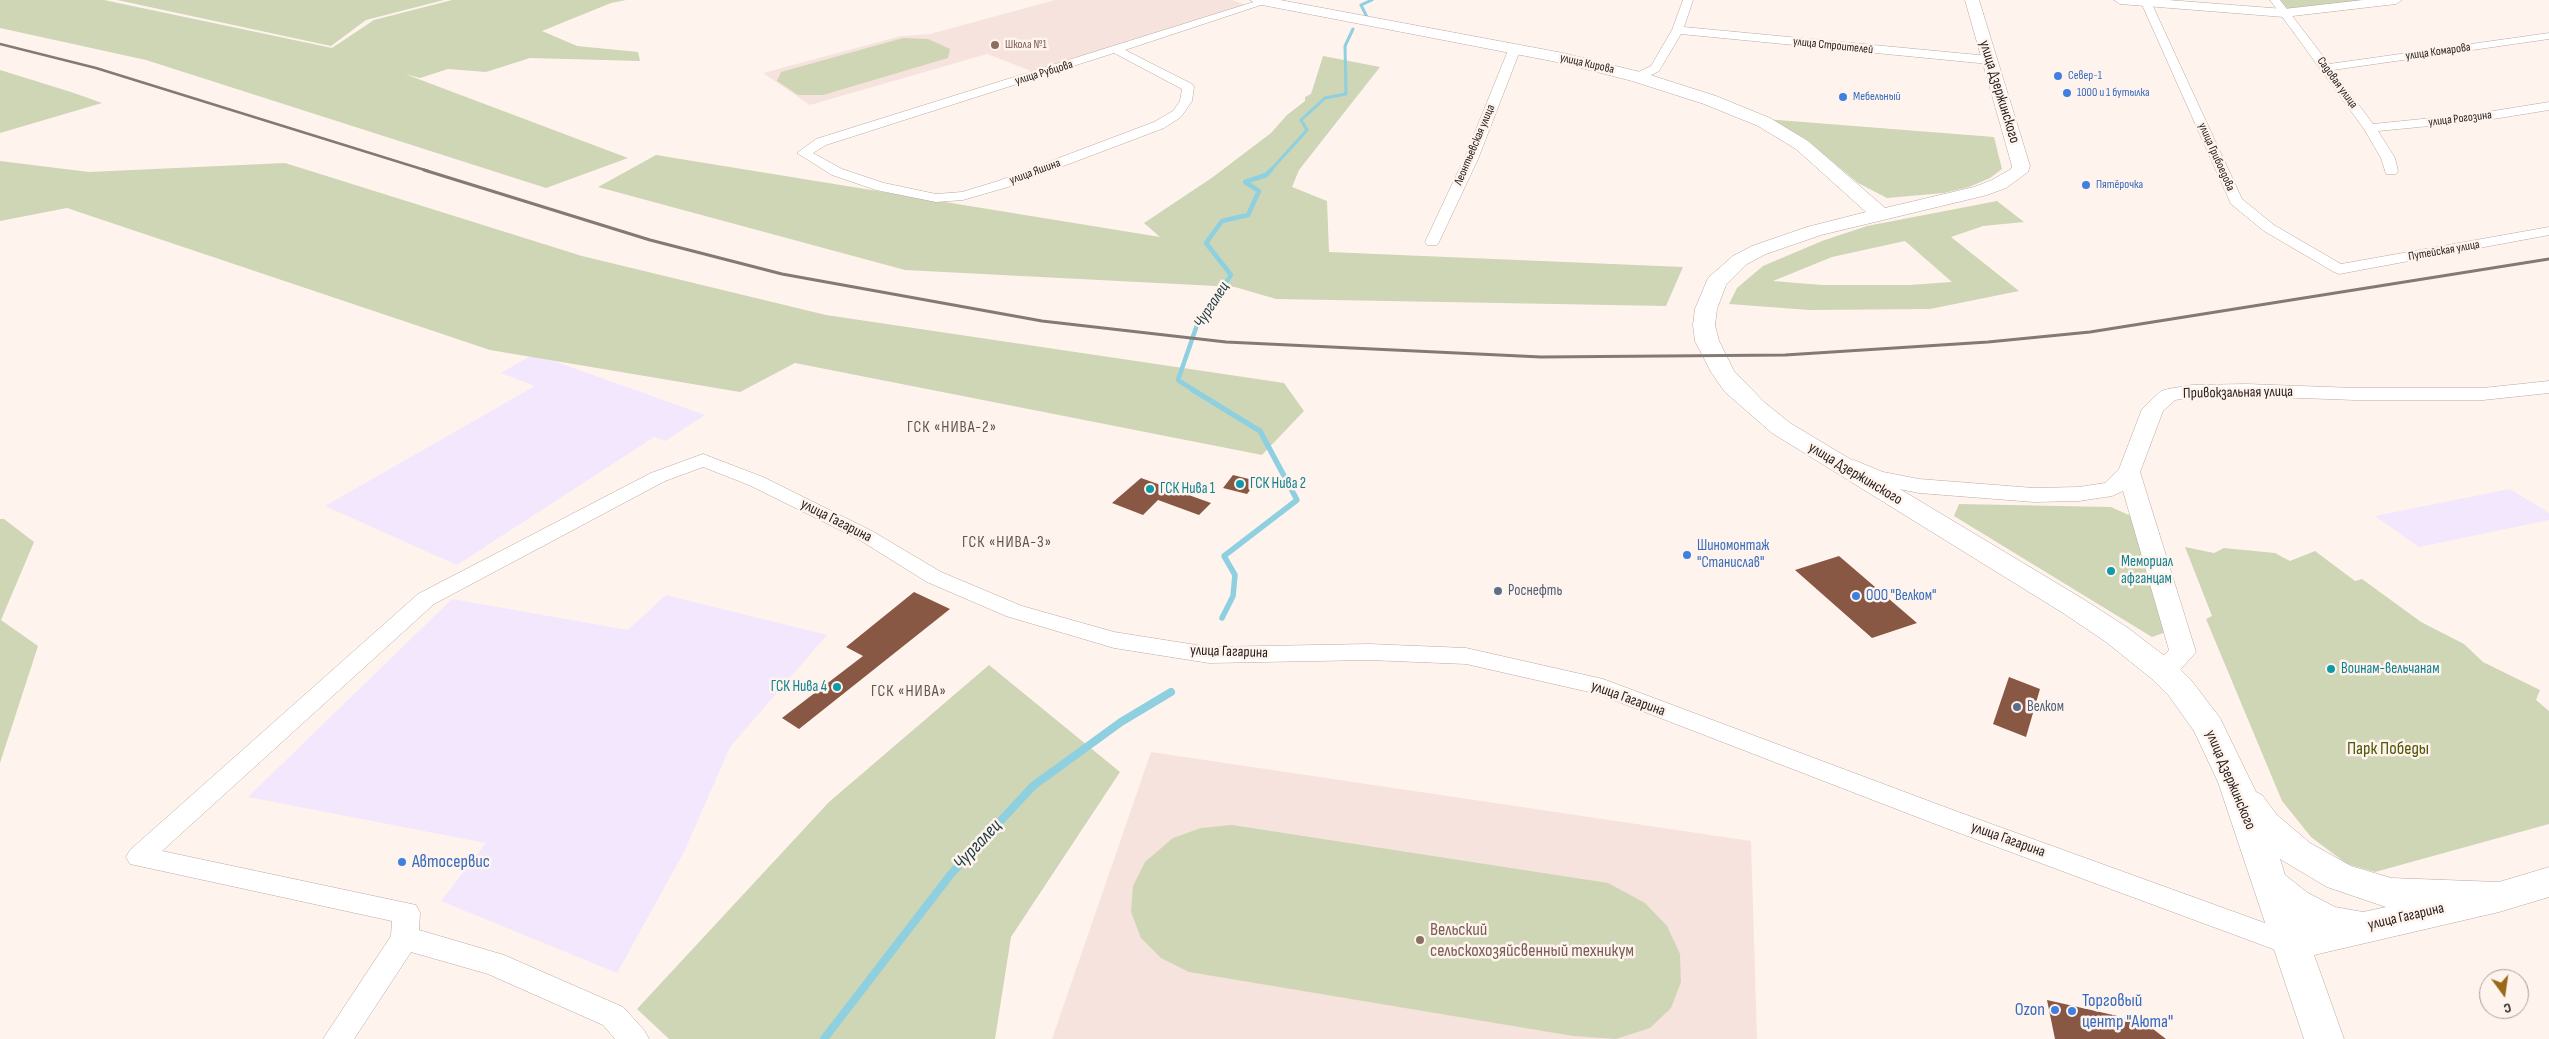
<!DOCTYPE html>
<html>
<head>
<meta charset="utf-8">
<style>
	body { margin:0 }
	#map { position:relative; width:2549px; height:1039px; overflow:hidden; background:#fff3ee; font-family:"Sofia Sans Condensed",sans-serif }
	canvas { display:block }
	.north { position:absolute; left:2479px; top:969px; width:50px; height:50px; box-sizing:border-box; background:#fff3ee; border:1px solid #a99f9b; border-radius:50%; rotate:166deg; font-size:14px; font-weight:700; line-height:20px; text-align:center; color:#28211e }
	.north::after { content:''; display:block; margin:auto; width:18px; height:22px; background:#976918; clip-path:polygon(50% 0,100% 100%,50% 72%,0 100%) }
</style>
</head>
<body>
<div id="map">
<canvas width="2549" height="1039"></canvas>
<div class="north">С</div>
</div>
<script>
const ctx = document.querySelector('canvas').getContext('2d');
ctx.lineJoin = 'round';
function fill(path, color) {
  ctx.fillStyle = color;
  ctx.fill(path, 'evenodd');
}
function poly(rows) {
  const path = new Path2D();
  for (const r of rows) {
    path.moveTo(r[0], r[1]);
    for (let i = 2; i < r.length; i += 2) path.lineTo(r[i], r[i + 1]);
  }
  return path;
}
function stroke(path, color, width, dash) {
  ctx.strokeStyle = color;
  ctx.lineWidth = width;
  ctx.lineCap = dash ? 'butt' : 'round';
  ctx.setLineDash(dash || []);
  ctx.stroke(path);
}
function write(font, color, halo, rows, align = 'center') {
  ctx.font = font + ' "Sofia Sans Condensed",sans-serif';
  ctx.lineWidth = 5;
  ctx.setLineDash([]);
  ctx.textBaseline = 'middle';
  ctx.strokeStyle = halo;
  ctx.fillStyle = color;
  for (const [text, x, y, turn = 0] of rows) {
    ctx.save();
    ctx.translate(x, y);
    ctx.rotate((+turn || 0) * Math.PI / 180);
    ctx.textAlign = isNaN(turn) ? turn : align;
    if (halo) ctx.strokeText(text, 0, 0);
    ctx.fillText(text, 0, 0);
    ctx.restore();
  }
}
fill(poly([
	[534,354,705,415,665,441,654,437,457,565,325,506,535,386,501,373],
	[2510,489,2549,513,2549,520,2419,547,2375,516],
	[666,595,827,635,730,747,684,852,617,973,441,901,486,843,248,797,452,599,628,630]
]), '#f2e7fc');
fill(poly([
	[1055,0,1232,0,1249,6,1034,72,987,54,810,105,763,73,901,36,930,34],
	[1151,752,1751,841,1757,1039,1052,1039]
]), '#f7e3dd');
fill(poly([
	[0,0,104,0,332,48,374,20,452,0,626,0,611,3,542,31,577,46,638,52,640,61,530,58,486,72,448,69,420,78,405,74,628,158,546,188,146,60,0,28],
	[117,0,444,0,366,20,331,46],
	[2279,0,2381,0,2286,11],
	[903,38,928,39,950,49,948,58,823,95,798,95,777,81,781,72],
	[1323,56,1380,67,1299,170,1292,187,1327,201,1329,252,1683,267,1666,306,1276,299,1235,287,905,270,598,187,656,155,1160,237,1144,223,1213,177,1271,133,1287,115,1305,101,1305,97,1311,94],
	[0,70,71,92,102,103,0,133],
	[1765,119,1994,137,2002,169,1990,178,1969,187,1944,193,1887,198,1858,183,1804,138],
	[0,161,89,172,285,163,582,256,826,315,1284,383,1304,411,1262,455,795,363,740,392,490,350,67,208,0,221],
	[1997,201,2024,222,1983,226,1951,237,2019,291,1930,309,1810,310,1729,304,1737,288,1763,266,1822,241,1867,226],
	[1905,241,1952,282,1909,285,1822,285,1773,281,1832,257],
	[1959,504,2111,507,2131,516,2169,631,2152,637,1954,516],
	[0,519,4,519,34,542,1,620,38,646,0,763],
	[2185,547,2214,553,2224,548,2275,553,2290,561,2315,551,2355,581,2362,579,2421,622,2464,644,2483,662,2540,690,2536,700,2549,711,2549,824,2375,872,2347,864,2311,837,2282,801,2206,619,2212,616],
	[989,665,1120,772,1011,937,995,1039,669,1039,637,1009,829,802],
	[1232,825,1608,883,1645,903,1667,926,1680,954,1681,982,1671,1008,1650,1028,1616,1039,1573,1036,1189,972,1161,958,1141,938,1131,912,1133,886,1145,862,1173,838,1201,828]
]), '#ced6b6');
stroke(poly([
	[1367,17,1361,5,1372,0],
	[1270,171,1307,130,1301,120,1325,98,1346,94,1345,46,1353,29]
]), '#8ed0e0', 3);
stroke(poly([
	[1195,391,1178,380,1197,325,1231,275,1206,243,1222,221,1248,215,1259,191,1245,182,1266,175,1271,170]
]), '#8ed0e0', 4.5);
stroke(poly([
	[1193,390,1260,431,1297,500,1224,556,1235,575,1233,596,1222,618]
]), '#8ed0e0', 5.5);
stroke(poly([
	[824,1039,951,874,1033,786,1121,722,1171,692]
]), '#8ed0e0', 8);
fill(poly([
	[1233,475,1257,481,1247,494,1223,488],
	[1141,478,1211,503,1199,515,1158,500,1143,515,1112,503],
	[1839,556,1917,623,1872,638,1795,570],
	[914,592,950,609,799,729,782,718,863,656,846,647],
	[2009,677,2040,689,2026,737,1993,724],
	[2047,1000,2144,1022,2166,1039,2055,1039]
]), '#885844');
const minor = poly([
	[1260,0,1270,2,1125,50,1192,84,1194,87,1192,101,1181,117,1164,128,1008,187,963,200,936,202,876,190,832,175,797,153,816,139,1260,0],
	[1114,53,1182,89,1180,101,1173,111,1154,122,998,181,962,192,936,194,884,183,842,169,813,153,826,145,1114,53],
	[1683,0,1693,0,1684,27,1989,56,1995,60,1989,64,1681,34,1659,71,1642,80,1634,80,1634,74,1651,66,1672,30,1683,0],
	[2140,0,2150,0,2242,199,2274,225,2341,264,2549,227,2549,235,2339,274,2334,272,2264,231,2231,204,2140,0],
	[2270,0,2280,0,2329,64,2549,33,2549,39,2333,70,2373,124,2481,113,2549,102,2549,110,2481,121,2378,131,2395,158,2398,171,2396,174,2386,174,2381,158,2364,129,2270,0],
	[1515,45,1521,48,1478,159,1439,242,1437,245,1427,245,1425,242,1464,159,1509,48,1515,45],
	[703,454,763,477,872,531,941,572,1022,606,1114,632,1209,647,1369,644,1466,648,1603,679,1961,813,2301,936,2305,944,2301,952,2291,956,2281,952,1943,827,1598,694,1466,664,1369,660,1209,663,1114,648,1006,616,927,582,858,539,749,485,703,467,665,481,434,604,162,851,416,905,420,913,419,930,504,955,623,1007,644,1030,649,1039,615,1039,603,1025,488,974,411,952,354,1039,323,1039,391,936,392,921,130,864,126,857,130,850,418,594,651,473,703,454]
]);
const tertiary = poly([
	[2114,0,2168,0,2284,9,2363,0,2402,0,2396,4,2284,17,2120,4,2114,0],
	[2549,381,2549,393,2483,400,2355,400,2246,396,2192,397,2175,400,2163,411,2140,472,2196,652,2173,678,2163,680,2153,678,2150,671,2169,650,2123,491,2112,496,2079,501,2034,502,1919,493,1869,483,1846,472,1843,467,1846,462,1854,460,1883,472,1919,479,2034,488,2079,487,2105,483,2119,469,2142,409,2161,391,2168,389,2192,385,2246,384,2355,388,2483,388,2549,381]
]);
const secondary = poly([
	[1250,0,1280,0,1563,53,1644,73,1716,96,1770,118,1808,141,1885,208,1974,187,1992,180,2011,169,2012,166,1965,0,1979,0,2030,166,2028,172,2006,188,1987,195,1821,235,1766,254,1747,264,1726,285,1717,309,1715,325,1719,341,1734,371,1764,402,1790,423,2083,599,2128,628,2174,663,2191,680,2220,718,2256,792,2262,795,2277,815,2310,843,2351,866,2391,878,2499,882,2549,867,2549,897,2499,912,2314,955,2344,1039,2304,1039,2218,782,2194,731,2169,696,2152,679,2106,642,2063,613,1772,433,1725,392,1711,372,1695,341,1693,325,1695,309,1708,278,1733,256,1752,246,1807,227,1866,212,1796,149,1758,126,1704,104,1632,81,1562,63,1257,4,1250,0],
	[2280,859,2327,887,2386,907,2363,912,2335,907,2308,893,2285,875,2280,859]
]);
stroke(minor, '#baa9a1', 1);
stroke(tertiary, '#baa9a1', 1);
stroke(secondary, '#baa9a1', 1);
fill(minor, '#fff');
fill(tertiary, '#fff');
fill(secondary, '#fff');
stroke(poly([
	[0,44,96,68,428,171]
]), '#837a76', 2.5);
stroke(poly([
	[424,170,650,240,782,274,1042,321,1226,342,1541,357,1785,355,1988,342,2090,332,2549,259]
]), '#837a76', 3);
for (const [x, y, r, color] of [
	[995,45,5,"#8d6e63"],
	[2058,76,5,"#3f7fe0"],
	[2067,93,5,"#3f7fe0"],
	[1843,97,5,"#3f7fe0"],
	[2086,185,5,"#3f7fe0"],
	[1240,484,5,"#0f9aa8"],
	[1150,489,5,"#0f9aa8"],
	[1687,555,5,"#3f7fe0"],
	[2111,571,5,"#0f9aa8"],
	[1498,591,5,"#5c6f8a"],
	[1856,596,5,"#3f7fe0"],
	[2331,669,5,"#0f9aa8"],
	[837,687,5,"#0f9aa8"],
	[2017,707,5,"#5c6f8a"],
	[402,862,5,"#3f7fe0"],
	[1420,940,5,"#8d6e63"],
	[2055,1010,5,"#3f7fe0"],
	[2072,1011,5,"#3f7fe0"]
]) {
  const dot = new Path2D();
  dot.arc(x, y, r, 0, 2 * Math.PI);
  ctx.fillStyle = color;
  ctx.fill(dot);
  stroke(dot, '#fff3ee', 2);
}
write('12px', '#785e54', '#fff3ee', [
	["Школа №1",1005,45]
], 'left');
write('12px', '#28211e', '#fff3ee', [
	["улица Строителей",1833,46,6],
	["улица Комарова",2438,52,-8],
	["улица Кирова",1587,64,13],
	["улица Рубцова",1044,73,-17],
	["Садовая улица",2337,83,54],
	["улица Рогозина",2460,119,-7],
	["Леонтьевская улица",1475,145,-67],
	["улица Грибоедова",2216,157,66],
	["улица Яшина",1035,172,-20],
	["Путейская улица",2444,251,-10]
]);
write('12px', '#366cbe', '#fff3ee', [
	["Север-1",2068,76],
	["1000 и 1 бутылка",2077,93],
	["Мебельный",1853,97],
	["Пятёрочка",2096,185]
], 'left');
write('15px', '#28211e', '#fff3ee', [
	["улица Дзержинского",1999,92,73],
	["Привокзальная улица",2238,393,-1],
	["улица Дзержинского",1855,474,31],
	["улица Гагарина",836,521,27],
	["улица Гагарина",1229,652,2],
	["улица Гагарина",1628,699,20],
	["улица Дзержинского",2230,780,67],
	["улица Гагарина",2008,840,20],
	["улица Гагарина",2406,917,-13]
]);
write('15px', '#0d838f', '#fff3ee', [
	["ГСК Нива 2",1250,484],
	["ГСК Нива 1",1160,489],
	["Мемориал",2121,562],
	["афганцам",2121,579],
	["Воинам-вельчанам",2341,669],
	["ГСК Нива 4",827,687,"right"]
], 'left');
write('15px', '#366cbe', '#fff3ee', [
	["Шиномонтаж",1697,546],
	["\"Станислав\"",1697,563],
	["ООО \"Велком\"",1866,596]
], 'left');
write('15px', '#4e5e75', '#fff3ee', [
	["Роснефть",1508,591],
	["Велком",2027,707]
], 'left');
write('italic 16px', '#1a3b42', '#fff3ee', [
	["Чургалец",1212,305,-57]
]);
ctx.letterSpacing = '1px';
write('16px', '#63534d', '#fff3ee', [
	["ГСК «НИВА-2»",952,428],
	["ГСК «НИВА-3»",1007,543],
	["ГСК «НИВА»",909,692]
]);
ctx.letterSpacing = '0px';
write('18px', '#4b5804', '#fff3ee', [
	["Парк Победы",2388,749]
]);
write('18px', '#366cbe', '#fff3ee', [
	["Автосервис",412,862],
	["Торговый",2082,1001],
	["центр \"Аюта\"",2082,1022],
	["Ozon",2045,1010,"right"]
], 'left');
write('18px', '#785e54', '#fff3ee', [
	["Вельский",1430,930],
	["сельскохозяйсвенный техникум",1430,951]
], 'left');
write('italic 19px', '#1a3b42', '#fff3ee', [
	["Чургалец",978,845,-47]
]);
</script>
</body>
</html>
